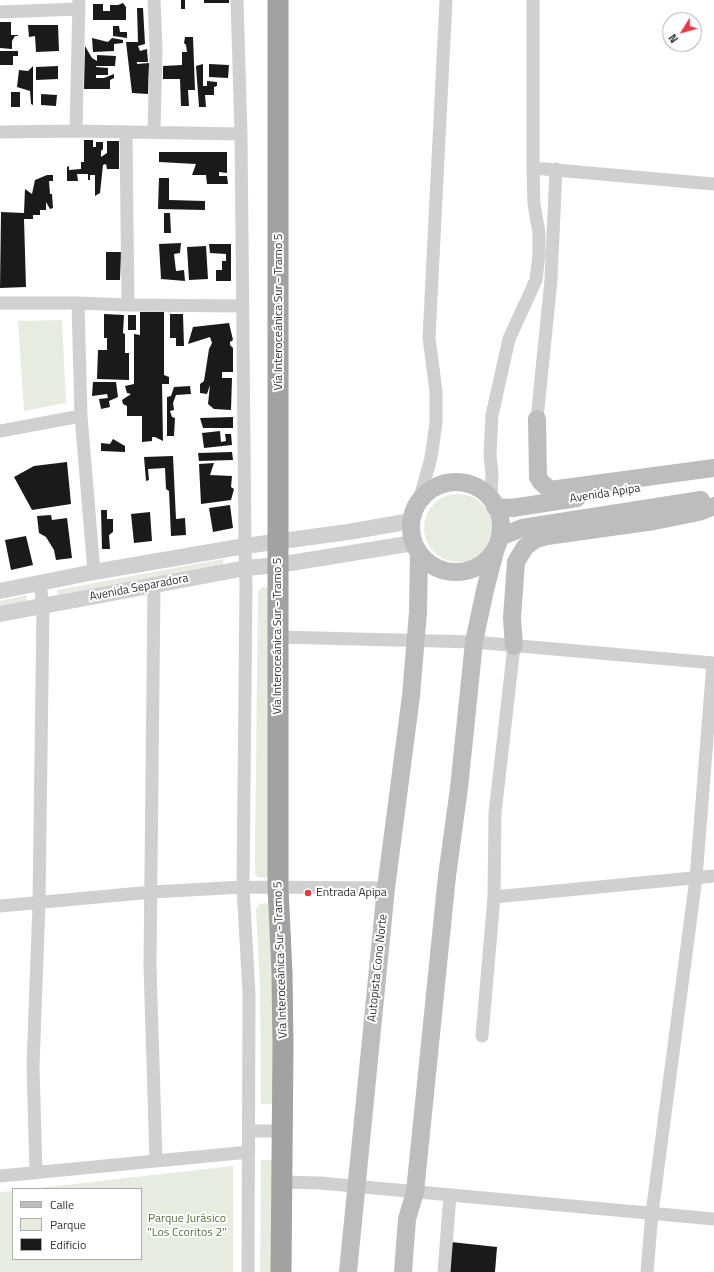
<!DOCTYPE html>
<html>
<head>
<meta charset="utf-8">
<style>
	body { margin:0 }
	#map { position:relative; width:714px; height:1272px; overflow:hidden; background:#fff; font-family:"Titillium Web",sans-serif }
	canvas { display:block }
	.legend { position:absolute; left:12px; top:1188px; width:130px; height:72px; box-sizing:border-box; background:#fff; border:1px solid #adadad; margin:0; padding:5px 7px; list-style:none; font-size:12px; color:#333 }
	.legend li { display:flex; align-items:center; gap:8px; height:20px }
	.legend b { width:20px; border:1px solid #adadad }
	.north { position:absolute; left:662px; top:12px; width:40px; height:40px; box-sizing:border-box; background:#fff; border:1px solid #adadad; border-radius:50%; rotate:233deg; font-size:11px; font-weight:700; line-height:16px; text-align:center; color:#333 }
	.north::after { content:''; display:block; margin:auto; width:14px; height:18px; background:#e63946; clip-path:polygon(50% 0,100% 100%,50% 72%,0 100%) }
</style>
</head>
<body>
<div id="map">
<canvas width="714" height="1272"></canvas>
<ul class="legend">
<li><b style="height:5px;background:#bdbdbd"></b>Calle</li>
<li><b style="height:11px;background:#e6ecdf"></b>Parque</li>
<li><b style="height:11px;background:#1a1a1a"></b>Edificio</li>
</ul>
<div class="north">N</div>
</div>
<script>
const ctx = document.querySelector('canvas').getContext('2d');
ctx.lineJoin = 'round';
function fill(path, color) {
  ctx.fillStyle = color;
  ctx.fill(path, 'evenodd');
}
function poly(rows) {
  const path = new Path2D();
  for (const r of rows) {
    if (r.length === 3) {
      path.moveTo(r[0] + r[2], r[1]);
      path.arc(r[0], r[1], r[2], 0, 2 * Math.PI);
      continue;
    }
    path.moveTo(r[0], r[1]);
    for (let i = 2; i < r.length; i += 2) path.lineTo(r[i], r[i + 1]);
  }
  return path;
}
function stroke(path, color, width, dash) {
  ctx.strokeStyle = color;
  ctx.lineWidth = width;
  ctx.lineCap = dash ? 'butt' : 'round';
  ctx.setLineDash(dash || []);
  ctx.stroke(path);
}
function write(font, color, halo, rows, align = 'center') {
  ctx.font = font + ' "Titillium Web",sans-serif';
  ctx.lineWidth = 4;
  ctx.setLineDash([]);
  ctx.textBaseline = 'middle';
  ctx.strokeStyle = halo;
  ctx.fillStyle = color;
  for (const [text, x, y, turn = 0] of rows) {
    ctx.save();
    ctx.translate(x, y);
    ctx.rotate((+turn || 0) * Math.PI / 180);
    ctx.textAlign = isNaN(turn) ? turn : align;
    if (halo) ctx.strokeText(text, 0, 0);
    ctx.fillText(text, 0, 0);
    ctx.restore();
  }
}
fill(poly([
	[62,320,66,403,24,411,18,321],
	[458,528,34],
	[223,559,223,565,58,595,57,590],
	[263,587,269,588,268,878,257,877,255,873,255,858,258,591],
	[27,595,27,601,0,606,0,601],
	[268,903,274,1004,273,1104,261,1104,260,989,256,909,260,904],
	[261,1160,272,1160,271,1272,260,1272],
	[233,1166,233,1272,0,1272,0,1192,13,1191,13,1259,141,1259,141,1189,30,1189]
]), '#e6ecdf');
fill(poly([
	[181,0,185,0,185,9,181,9],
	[204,0,229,0,229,3,204,3],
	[123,3,126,7,126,20,93,20,93,4,103,4,103,11,110,11,110,5,118,5],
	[137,8,143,8,145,44,138,46,140,51,147,49,148,62,137,62,137,64,149,63,148,94,132,93,126,42,138,42],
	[0,22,11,22,11,35,18,35,18,36,15,36,12,41,12,49,0,48],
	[28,25,58,25,59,51,36,52,35,36,29,37],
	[113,26,119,26,120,32,127,32,127,38,113,36],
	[185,37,193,37,195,90,188,90,189,106,181,106,180,79,163,79,163,66,182,65,182,52,187,52,186,45,184,43],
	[92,38,108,42,112,38,123,40,123,43,114,44,114,51,93,52],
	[85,46,92,58,97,61,97,55,116,56,115,66,96,66,96,67,108,68,108,75,96,75,96,78,104,78,114,74,114,78,110,80,110,89,84,89],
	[0,51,18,51,18,56,13,56,13,65,0,65],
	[203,64,203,86,207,86,207,81,217,82,217,86,214,87,214,95,205,95,206,107,199,107,196,66],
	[209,64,229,65,228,78,209,77],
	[33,66,33,105,31,104,30,91,17,87,19,70,28,71],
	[58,66,58,79,36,80,36,67],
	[11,92,20,92,20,107,11,107],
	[41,94,57,95,56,106,41,105],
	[84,140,93,140,93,147,96,147,96,142,103,142,103,149,101,151,101,157,107,153,107,141,119,141,119,169,107,169,106,164,103,165,100,193,95,196,95,175,90,175,90,180,88,180,88,174,77,174,78,181,67,181,67,167,69,166,69,170,81,169,81,162,84,162],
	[159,152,227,152,227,173,219,172,219,176,227,176,228,184,207,184,206,175,192,175,196,164,159,162],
	[47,175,53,175,53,181,49,181,50,194,52,194,53,208,50,209,46,202,46,210,40,210,40,215,33,215,33,219,24,219,26,287,0,288,1,212,24,213,25,189,32,194,35,180],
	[159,178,169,178,169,200,205,201,205,210,158,209],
	[164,213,170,213,171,233,164,233],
	[181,243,180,253,174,254,176,271,184,270,185,281,161,279,159,244],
	[209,244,231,244,231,281,216,281,216,270,222,270,222,261,226,261,226,254,210,253],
	[206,246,208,279,189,280,187,247],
	[106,252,121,252,120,280,106,280],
	[140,312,164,312,164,375,169,377,169,384,162,384,163,441,155,437,152,437,152,441,142,442,142,416,127,416,127,406,123,404,122,400,131,394,127,393,125,386,134,384,134,334,140,335],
	[104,314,124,315,123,333,125,334,125,353,129,353,129,380,97,379,98,350,107,350,107,338,104,338],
	[170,314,183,314,184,346,176,346,176,338,170,338],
	[128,315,136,315,136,330,128,330],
	[229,323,233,340,230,342,230,345,233,348,233,372,222,372,222,378,232,378,231,410,214,409,208,404,210,385,207,394,200,393,200,384,204,381,209,349,212,343,210,337,188,344,193,327],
	[93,382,116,382,118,397,109,401,110,407,101,409,99,399,108,398,107,394,92,396],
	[190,386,191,394,176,395,173,403,174,410,170,411,172,417,175,418,174,436,167,436,167,397,171,396,174,387],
	[233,417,233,428,203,428,200,418],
	[220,431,221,442,226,441,225,434,231,434,232,445,204,448,202,433],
	[113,439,125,446,125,452,101,451,101,443,110,444],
	[232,452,233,460,199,461,198,453],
	[173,456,176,519,185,518,186,535,171,536,169,491,166,489,165,468,148,469,149,480,146,481,144,457],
	[67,462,71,504,32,510,14,477,34,466],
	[214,463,210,475,232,476,231,487,234,489,231,500,201,504,199,464],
	[230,505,233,528,213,532,209,508],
	[101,510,107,510,107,519,113,519,113,532,109,535,110,549,102,549],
	[150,512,152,541,134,543,131,514],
	[51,515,52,520,67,518,72,558,56,560,54,550,46,537,39,533,37,516],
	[26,536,33,565,11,570,5,540],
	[451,1242,497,1247,495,1272,446,1272]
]), '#1a1a1a');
stroke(poly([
	[154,0,156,48,154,132],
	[237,0,241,134,245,546,246,587,243,887,249,993,248,1272],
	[0,12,79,9],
	[76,131,79,0],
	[0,132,76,131,241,134],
	[126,133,128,305],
	[533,168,714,184],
	[0,303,78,303,128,305,243,306],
	[78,303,81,416,94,572],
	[537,419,551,280,556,169],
	[0,431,81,416],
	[491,500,492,474,490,455,492,415,509,339,536,280,539,254,539,233,534,204,533,168,533,0],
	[419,501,431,458,436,423,436,391,429,338,446,0],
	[154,585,150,966,156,1160],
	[279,637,474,642,714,663],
	[494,897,714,876],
	[0,906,152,892,243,887,386,888],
	[482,1036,494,897,495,813,514,646],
	[249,1131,283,1131],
	[36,1173,33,1066,39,903,43,606,40,583],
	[0,1176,249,1152],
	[282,1182,320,1183,714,1219],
	[444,1272,450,1195],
	[647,1272,652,1213,696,878,713,663]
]), '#d0d0d0', 13);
stroke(poly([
	[0,591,94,572,245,546,348,532,411,521],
	[0,614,246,568,278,565,414,543]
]), '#d0d0d0', 16);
stroke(poly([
	[537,419,538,477,541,482,550,490,714,468],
	[456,527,45],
	[495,507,512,508,577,498],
	[500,537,522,528,701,500],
	[514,646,512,618,516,562,525,547,536,539,547,536,654,521,699,512,714,506],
	[348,1272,386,888,411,696,418,612,419,553],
	[403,1272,407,1219,415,1192,447,876,459,788,474,642,485,590,496,548]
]), '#bdbdbd', 18);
stroke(poly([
	[278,0,278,888,282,973,283,1047,281,1272]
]), '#a2a2a2', 21);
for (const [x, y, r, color] of [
	[308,893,4,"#e63946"]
]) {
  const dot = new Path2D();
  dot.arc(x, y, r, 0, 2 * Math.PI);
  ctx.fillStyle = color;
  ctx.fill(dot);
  stroke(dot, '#fff', 1.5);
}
write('12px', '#333', '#fff', [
	["Vía Interoceánica Sur - Tramo 5",279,312,-90],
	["Avenida Apipa",605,494,-9],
	["Avenida Separadora",139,588,-11],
	["Vía Interoceánica Sur - Tramo 5",278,636,-90],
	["Vía Interoceánica Sur - Tramo 5",281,960,-92],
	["Autopista Cono Norte",378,968,-84]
]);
write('12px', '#333', '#fff', [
	["Entrada Apipa",316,893]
], 'left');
write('12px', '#56703f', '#fff', [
	["Parque Jurásico",187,1219],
	["\"Los Ccoritos 2\"",187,1233]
]);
</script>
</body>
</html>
